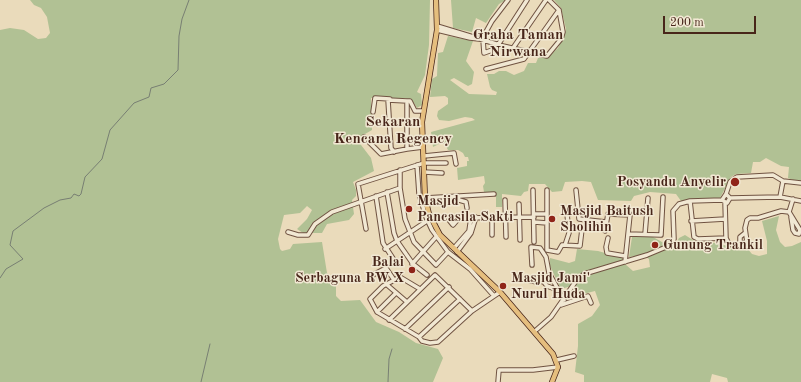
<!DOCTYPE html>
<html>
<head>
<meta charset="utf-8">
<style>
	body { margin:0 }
	#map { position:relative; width:801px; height:382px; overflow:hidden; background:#eadbbb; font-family:"Old Standard TT",serif }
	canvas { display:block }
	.scale { position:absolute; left:663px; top:16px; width:93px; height:18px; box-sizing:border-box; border:2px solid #48261a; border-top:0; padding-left:5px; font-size:12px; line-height:14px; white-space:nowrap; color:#48261a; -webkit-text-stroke:3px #f1e8d3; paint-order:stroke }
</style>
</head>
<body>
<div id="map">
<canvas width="801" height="382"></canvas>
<div class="scale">200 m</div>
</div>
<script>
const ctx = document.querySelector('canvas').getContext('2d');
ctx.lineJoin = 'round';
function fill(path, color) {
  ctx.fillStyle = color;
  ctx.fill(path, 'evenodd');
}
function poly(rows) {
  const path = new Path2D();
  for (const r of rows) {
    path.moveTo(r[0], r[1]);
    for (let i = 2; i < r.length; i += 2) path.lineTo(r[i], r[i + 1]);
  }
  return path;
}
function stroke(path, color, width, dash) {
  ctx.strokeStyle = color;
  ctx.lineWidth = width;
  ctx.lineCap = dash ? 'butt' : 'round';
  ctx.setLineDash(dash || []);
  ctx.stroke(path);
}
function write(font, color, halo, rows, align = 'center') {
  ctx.font = font + ' "Old Standard TT",serif';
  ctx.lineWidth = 3;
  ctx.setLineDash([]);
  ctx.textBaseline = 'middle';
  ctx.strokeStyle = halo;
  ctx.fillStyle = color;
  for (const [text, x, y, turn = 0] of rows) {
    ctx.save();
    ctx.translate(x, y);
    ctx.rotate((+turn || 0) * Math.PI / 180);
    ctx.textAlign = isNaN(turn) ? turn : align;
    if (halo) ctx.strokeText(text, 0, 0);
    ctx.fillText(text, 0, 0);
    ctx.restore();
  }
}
fill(poly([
	[30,0,430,0,429,45,425,75,417,92,421,94,422,105,417,108,414,103,405,98,371,98,372,130,365,134,358,141,371,158,374,171,353,182,356,190,356,196,352,200,354,214,349,220,327,224,322,233,303,233,297,229,307,219,312,210,307,206,300,213,284,215,278,239,280,249,282,251,290,249,293,244,322,242,327,273,336,284,336,296,341,301,360,300,376,322,399,332,416,343,438,349,443,358,433,382,0,382,0,30,10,28,24,30,38,39,46,38,50,33,47,17,41,8,34,5],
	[451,0,506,0,499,4,486,23,476,18,472,32,453,28],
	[554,0,801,0,801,181,795,181,788,178,789,167,781,166,766,158,760,162,753,162,751,173,736,174,731,177,720,198,681,201,676,194,650,192,634,196,631,201,598,200,591,182,582,181,565,182,562,191,552,192,545,184,529,184,528,191,524,192,521,196,502,194,502,207,496,207,496,193,484,192,483,186,485,183,484,176,458,180,457,168,467,166,467,161,469,161,468,157,465,157,463,153,458,150,448,150,445,144,439,144,433,147,431,132,475,120,472,118,465,117,449,121,439,120,437,116,438,111,448,104,448,98,445,96,430,97,432,79,437,76,438,53,443,52,448,36,473,41,466,61,474,72,472,84,468,86,454,78,450,80,469,94,496,95,497,92,492,90,490,87,487,74,494,74,499,71,506,71,514,75,524,71,528,63,536,63,538,58,548,57,558,48,564,36,566,29,561,8],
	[779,216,776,230,780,242,785,247,792,246,801,242,801,382,728,382,727,378,712,374,710,382,584,382,584,375,575,372,578,346,578,324,592,316,600,305,595,291,583,294,568,287,561,289,550,266,550,258,569,263,575,261,577,249,598,251,623,258,625,264,633,271,650,267,649,259,643,255,629,257,632,237,653,237,671,247,675,246,679,238,685,235,696,242,717,243,734,248,747,248,752,254,759,256,767,254,767,241,762,221]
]), '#b1c194');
stroke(poly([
	[0,278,6,269,23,259,10,245,13,231,44,208,60,200,71,198,74,194,79,196,81,194,85,177,102,159,110,130,134,103,149,97,151,88,164,84,178,70,179,36,182,19,189,0],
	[201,382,210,344],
	[388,382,389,359,392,349]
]), '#787f73', 1);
const minor = poly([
	[437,26,503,46,547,56,561,39,563,32,559,10,549,0],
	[437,30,470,38,479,39],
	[482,39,492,21,508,0],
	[483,40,484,53,503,46],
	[498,45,527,0],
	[513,48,546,0],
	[486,69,524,59,559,10],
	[373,112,375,98,390,99],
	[364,137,381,154,407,149],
	[423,147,407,149,407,101,410,101,415,111,423,111],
	[394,152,391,148,388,100,407,101],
	[424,156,454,153,456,164],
	[417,165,419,194,426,217,432,230,448,252,470,269,494,296],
	[400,170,400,188,405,219,414,242,436,265,448,252],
	[424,172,442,173],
	[533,190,534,242],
	[547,190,547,250,558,252,562,245,580,246,582,229],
	[576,190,579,219,606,222],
	[387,192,394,233,397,241,413,264,427,275],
	[726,194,730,182,737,177,773,175,783,181,801,183],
	[376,196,383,243,394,260],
	[458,196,459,200,466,202,467,208],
	[780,197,783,181],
	[425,198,494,194],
	[730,198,727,203,722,200,726,194,730,198,780,197,801,201],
	[505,200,506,237],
	[690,201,694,237,698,239,726,238],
	[725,202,726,238,729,244,734,245,747,242,745,228,747,220,750,218,758,218,781,211,789,212],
	[519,204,520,240],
	[534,214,547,214],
	[492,217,492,235],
	[791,217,793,230,795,233,799,234,800,230,789,212,793,199],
	[459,218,453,225,449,220,452,218,534,217],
	[691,221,725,219],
	[534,222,547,223],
	[366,229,358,184,424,163,446,163],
	[605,231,608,214,630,215,625,262],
	[288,232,298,235,308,235,315,224,332,212,400,188],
	[628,234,661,235,663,197],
	[645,234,648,198],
	[608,238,606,247,607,253,625,256],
	[565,245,569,233,567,214,579,212],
	[740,245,740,237,745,233],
	[454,248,469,231,471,217],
	[385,249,427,221],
	[457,252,471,233,476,217],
	[412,264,436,237],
	[532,265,531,247,540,248,546,257,549,273,564,300],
	[369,277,386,268,394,280],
	[527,280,537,282,543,281,547,286,558,290],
	[386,284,407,302],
	[420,289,400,277,383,286,370,299,377,312,419,337,422,341,430,343,438,342,472,311,500,292],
	[561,305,588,296,591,303],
	[377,312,396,293],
	[389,320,435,275,472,311],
	[405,329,449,287],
	[535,331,551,317,576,281,584,274,647,255,671,245,674,239,673,211,679,204,690,201,722,200],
	[419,337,460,299],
	[557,360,574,356],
	[498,382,499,370,533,370,558,367]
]);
const major = poly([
	[436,0,437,30,422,122,425,198,429,214,440,235,500,292,553,354,558,367,552,382]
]);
stroke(minor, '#705342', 5.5);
stroke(major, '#48261a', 6);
stroke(minor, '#f1e8d3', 3.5);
stroke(major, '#e5be7e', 4.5);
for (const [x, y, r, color] of [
	[735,182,5,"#8f2418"],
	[409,209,4,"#8f2418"],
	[552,219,4,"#8f2418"],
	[655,245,4,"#8f2418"],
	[412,270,4,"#8f2418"],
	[503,286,4,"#8f2418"]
]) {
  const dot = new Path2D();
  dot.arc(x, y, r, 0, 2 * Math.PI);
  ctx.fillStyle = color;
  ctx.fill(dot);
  stroke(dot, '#f1e8d3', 1.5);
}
write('bold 14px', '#48261a', '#f1e8d3', [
	["Posyandu Anyelir",726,182,"right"],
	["Masjid",417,201],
	["Pancasila Sakti",417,217],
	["Masjid Baitush",560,211],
	["Sholihin",560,227],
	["Gunung Trankil",663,245],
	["Balai",404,262,"right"],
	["Serbaguna RW X",404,278,"right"],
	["Masjid Jami'",511,278],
	["Nurul Huda",511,294]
], 'left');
write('bold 15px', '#48261a', '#f1e8d3', [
	["Graha Taman",518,35],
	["Nirwana",518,52],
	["Sekaran",393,122],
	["Kencana Regency",393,139]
]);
</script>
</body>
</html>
